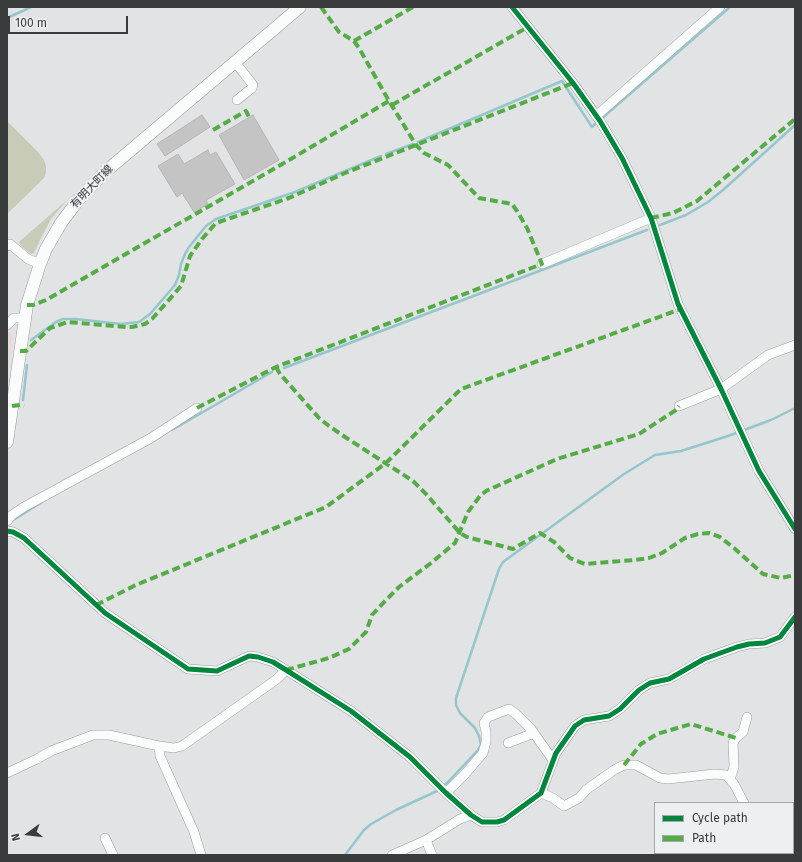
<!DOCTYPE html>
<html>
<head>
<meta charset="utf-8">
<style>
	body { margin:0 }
	#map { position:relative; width:802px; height:862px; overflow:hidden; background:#e1e3e5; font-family:"Fira Sans",sans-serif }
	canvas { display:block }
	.frame { position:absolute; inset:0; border:8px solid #393b3c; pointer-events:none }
	.legend { position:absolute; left:654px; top:802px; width:140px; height:52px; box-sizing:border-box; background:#edf0f3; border:1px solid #a5a8aa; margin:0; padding:5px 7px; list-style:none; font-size:12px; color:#393b3c }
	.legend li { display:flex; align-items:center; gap:8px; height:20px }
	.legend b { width:20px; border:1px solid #a5a8aa }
	.north { position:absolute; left:8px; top:814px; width:40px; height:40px; -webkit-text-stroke:3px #edf0f3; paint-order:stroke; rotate:255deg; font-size:11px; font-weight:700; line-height:16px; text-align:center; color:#393b3c }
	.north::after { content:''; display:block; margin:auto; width:14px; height:18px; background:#393b3c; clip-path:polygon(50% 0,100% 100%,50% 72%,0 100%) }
	.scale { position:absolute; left:8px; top:16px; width:120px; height:18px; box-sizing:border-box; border:2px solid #393b3c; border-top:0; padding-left:5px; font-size:12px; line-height:14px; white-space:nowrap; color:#393b3c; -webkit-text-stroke:3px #edf0f3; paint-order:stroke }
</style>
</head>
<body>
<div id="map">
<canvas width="802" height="862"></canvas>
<div class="frame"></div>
<ul class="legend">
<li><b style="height:5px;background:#00873e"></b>Cycle path</li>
<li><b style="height:5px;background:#55ac46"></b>Path</li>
</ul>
<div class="north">N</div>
<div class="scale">100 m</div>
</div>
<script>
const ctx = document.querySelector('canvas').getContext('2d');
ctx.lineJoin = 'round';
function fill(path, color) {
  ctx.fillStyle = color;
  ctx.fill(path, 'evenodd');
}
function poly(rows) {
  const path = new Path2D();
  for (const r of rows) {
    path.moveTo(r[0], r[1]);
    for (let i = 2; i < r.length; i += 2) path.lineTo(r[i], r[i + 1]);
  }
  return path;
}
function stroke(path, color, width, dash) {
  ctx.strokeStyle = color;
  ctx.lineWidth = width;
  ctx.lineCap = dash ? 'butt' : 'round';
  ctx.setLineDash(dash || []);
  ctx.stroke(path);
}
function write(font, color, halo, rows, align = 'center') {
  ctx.font = font + ' "Fira Sans","Noto Sans JP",sans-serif';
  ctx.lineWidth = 4;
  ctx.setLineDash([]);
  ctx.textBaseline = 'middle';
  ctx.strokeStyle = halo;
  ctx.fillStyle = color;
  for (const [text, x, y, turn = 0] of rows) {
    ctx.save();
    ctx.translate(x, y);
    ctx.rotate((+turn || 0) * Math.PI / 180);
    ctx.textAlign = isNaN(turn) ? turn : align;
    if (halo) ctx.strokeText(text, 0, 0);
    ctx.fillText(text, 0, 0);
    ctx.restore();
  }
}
fill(poly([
	[7,331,13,335,7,377]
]), '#e7dad8');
fill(poly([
	[7,121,38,152,44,160,46,166,46,173,44,178,7,214],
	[67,200,51,219,41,238,34,253,31,254,21,246,19,242]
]), '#c7cbb7');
stroke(poly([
	[7,18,31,7],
	[601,119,730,7],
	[418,142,562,81,592,127,597,122],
	[386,154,413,144],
	[660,225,686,215,708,202,723,190,795,125],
	[31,340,56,322,63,319,76,319,121,324,139,322,150,314,175,285,179,275,181,264,185,254,189,247,206,226,216,219,295,192,381,156],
	[284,368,647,230],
	[23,400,27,365],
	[172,430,272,372],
	[15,519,42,502],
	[345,855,364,830,371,824,396,810,437,791,448,782,478,750,481,745,479,736,475,728,460,713,456,705,456,698,499,569,503,562,624,474,655,455,681,451,728,436,771,420,795,408]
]), '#95c6cc', 2.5);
const building = poly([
	[202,115,210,127,165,156,157,144,202,115],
	[253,115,279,160,244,180,219,135,253,115],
	[208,150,210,155,216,152,235,184,206,200,208,204,194,212,182,193,177,197,158,166,178,154,184,164,208,150]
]);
fill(building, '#c4c4c5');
stroke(building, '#b6b5b6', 1);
const minor = poly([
	[512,7,573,83,600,121,622,158,651,218,678,304,721,389,759,471,795,529],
	[235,62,253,85,252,88,237,100],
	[596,116,720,7],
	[7,246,10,244,28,259,40,264],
	[542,264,651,218],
	[7,325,14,318,25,318],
	[679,406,721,389,768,355,795,345],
	[7,521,12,515,24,507,151,438,197,408],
	[7,531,13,532,24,538,105,613,188,669,217,671,249,656,258,657,273,662,286,670,351,711,410,757,446,793,471,815,482,822,497,822,504,820,541,793,556,753,575,726,584,720,609,716,620,709,639,690,650,683,669,679,704,659,737,647,749,644,765,643,780,637,795,617],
	[508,743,534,733],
	[159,746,160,756,194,832,201,855],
	[7,773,37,759,51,751,93,735,109,735,159,746,174,748,182,746,277,679,286,670],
	[730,779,734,767,733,743,736,738,743,732,747,717],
	[446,793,465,774,483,753,486,742,486,732,484,723,488,717,509,709,516,714,531,729,553,760],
	[541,793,553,798,564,806,579,798,586,790,614,770,624,765,636,765,660,778,668,779,715,774,726,775,734,784,744,803],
	[793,811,795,810],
	[105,838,113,855],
	[426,840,432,855],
	[392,855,426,840,460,819,471,815],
	[729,855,731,853]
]);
const major = poly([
	[7,442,27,305,40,264,46,249,61,223,79,199,105,172,300,7]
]);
stroke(minor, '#9b9d9e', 10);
stroke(major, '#9b9d9e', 13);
stroke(minor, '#fafbfb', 9);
stroke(major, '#fafbfb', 12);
stroke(poly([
	[354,41,413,7],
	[392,105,528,27],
	[213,130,246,111,249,117],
	[651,218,673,213,697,201,795,119],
	[27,305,33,305,46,300,284,163,389,101],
	[20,351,26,351,50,328,68,322,126,327,132,327,145,324,152,319,175,293,181,286,190,256,202,239,216,223,289,198,345,173,573,83],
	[276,367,280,374,319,418,329,426,345,437,413,481,426,494,460,533,467,537,513,549,540,533,554,542,570,558,585,564,634,560,649,558,662,553,685,538,698,534,709,533,720,537,734,548,763,574,781,578,795,575],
	[12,406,20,405,24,406],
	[197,408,276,367,542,264,527,228,517,211,512,204,479,198,448,165,424,153,416,145,389,101,359,48,354,41,339,32,321,7],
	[96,605,136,585,326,507,386,463,461,389,681,309],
	[286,670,329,658,349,649,366,632,372,615,386,600,399,587,431,563,455,543,468,512,480,496,486,491,557,459,639,434,676,410,679,406],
	[624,765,641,744,657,734,691,724,736,738]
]), '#55ac46', 4, [8, 4]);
stroke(poly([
	[512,7,573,83,600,121,622,158,651,218,678,304,721,389,759,471,795,529],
	[7,531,13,532,24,538,105,613,188,669,217,671,249,656,258,657,273,662,286,670,351,711,410,757,446,793,471,815,482,822,497,822,504,820,541,793,556,753,575,726,584,720,609,716,620,709,639,690,650,683,669,679,704,659,737,647,749,644,765,643,780,637,795,617]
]), '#00873e', 5);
write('11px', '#393b3c', '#edf0f3', [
	["有明大町線",92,187,-46]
]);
</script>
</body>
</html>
